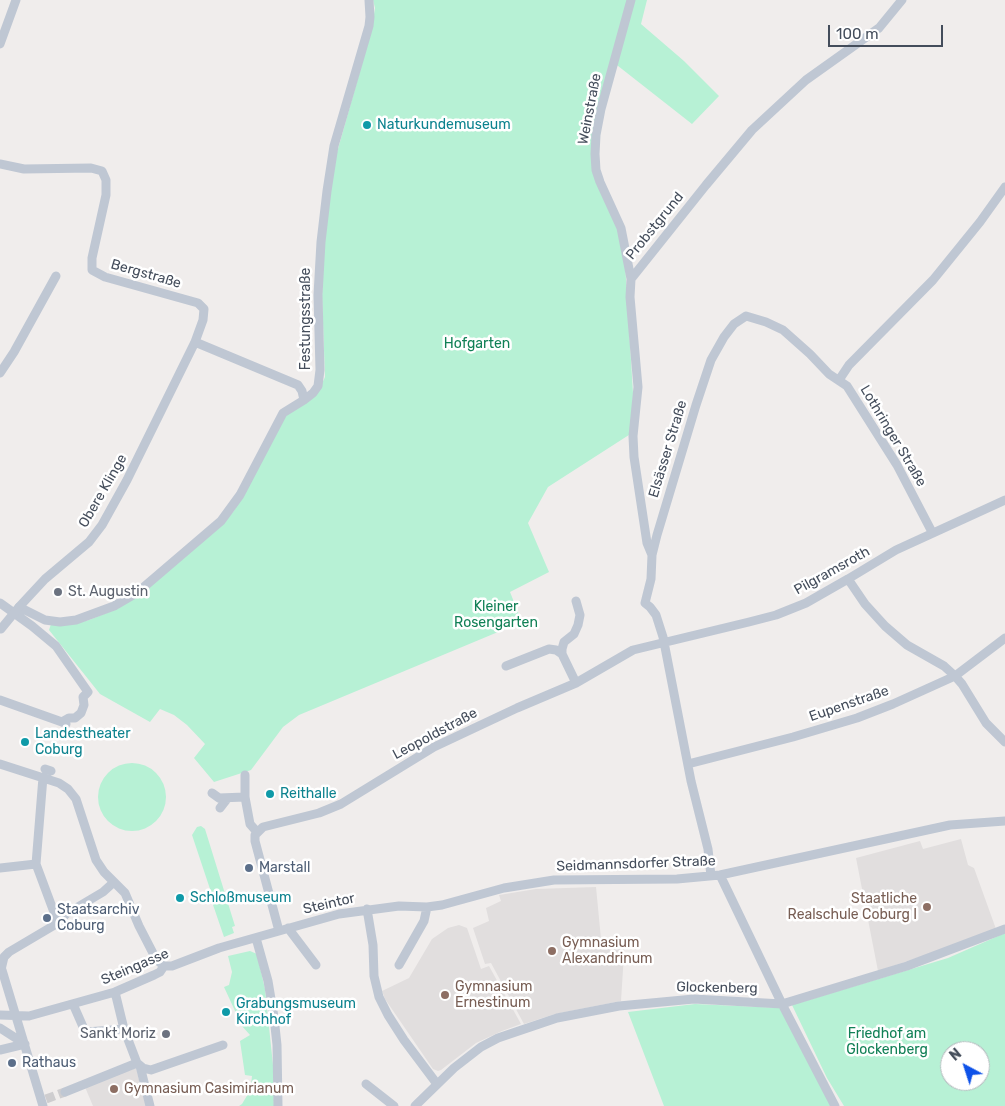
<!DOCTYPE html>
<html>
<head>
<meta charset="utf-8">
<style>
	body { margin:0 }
	#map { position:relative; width:1005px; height:1106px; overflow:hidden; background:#f0edec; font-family:Rubik,sans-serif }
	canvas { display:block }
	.north { position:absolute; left:940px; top:1041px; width:50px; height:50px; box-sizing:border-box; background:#fff; border:1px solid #b4b8bd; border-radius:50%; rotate:320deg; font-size:14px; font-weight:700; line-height:20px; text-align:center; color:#444d5b }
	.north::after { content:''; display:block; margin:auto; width:18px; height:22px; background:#0e52e8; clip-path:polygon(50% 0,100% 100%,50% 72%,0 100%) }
	.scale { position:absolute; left:828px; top:25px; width:115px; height:22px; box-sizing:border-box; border:2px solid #444d5b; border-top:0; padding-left:6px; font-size:15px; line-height:18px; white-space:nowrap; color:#444d5b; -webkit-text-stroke:4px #fff; paint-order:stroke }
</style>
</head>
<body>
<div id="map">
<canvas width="1005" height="1106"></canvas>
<div class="north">N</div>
<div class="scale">100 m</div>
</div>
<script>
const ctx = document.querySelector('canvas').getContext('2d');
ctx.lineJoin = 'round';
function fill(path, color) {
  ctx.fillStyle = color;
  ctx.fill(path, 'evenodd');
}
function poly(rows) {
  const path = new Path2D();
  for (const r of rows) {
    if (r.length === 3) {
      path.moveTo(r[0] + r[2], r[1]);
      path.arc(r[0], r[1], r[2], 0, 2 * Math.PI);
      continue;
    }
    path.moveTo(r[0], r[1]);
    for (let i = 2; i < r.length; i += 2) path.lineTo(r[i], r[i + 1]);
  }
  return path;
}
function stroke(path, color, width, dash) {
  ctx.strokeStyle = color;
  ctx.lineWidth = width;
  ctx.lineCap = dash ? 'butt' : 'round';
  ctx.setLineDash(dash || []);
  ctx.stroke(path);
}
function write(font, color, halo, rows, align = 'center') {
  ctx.font = font + ' Rubik,sans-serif';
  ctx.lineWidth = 5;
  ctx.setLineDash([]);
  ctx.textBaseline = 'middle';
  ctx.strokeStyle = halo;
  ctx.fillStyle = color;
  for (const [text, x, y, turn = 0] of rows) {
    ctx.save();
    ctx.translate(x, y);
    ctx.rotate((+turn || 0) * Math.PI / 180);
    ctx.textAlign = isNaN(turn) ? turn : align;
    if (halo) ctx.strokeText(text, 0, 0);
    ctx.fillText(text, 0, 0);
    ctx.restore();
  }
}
fill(poly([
	[961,839,968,865,974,868,996,929,938,951,878,971,856,858,920,841,923,849],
	[596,887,601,939,625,938,621,1001,555,1014,524,1024,491,963,485,964,473,928,489,921,486,908,501,901,499,895,536,889],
	[459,925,467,928,481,969,489,966,521,1024,502,1031,476,1043,441,1070,438,1071,433,1069,385,999,382,991,409,978,432,939,448,928],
	[136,1068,146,1106,93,1106,85,1087]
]), '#e1dede');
fill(poly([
	[373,0,647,0,641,24,684,61,719,96,692,124,613,62,593,155,615,217,625,263,633,393,632,433,548,487,528,523,549,572,510,592,522,622,299,715,283,727,251,770,214,782,194,758,205,744,187,725,174,715,160,709,150,722,100,694,49,630,51,624,73,624,89,620,119,608,207,538,233,512,248,488,283,418,319,390,325,377,322,296,325,224,334,163,371,32,375,8],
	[132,797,34],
	[201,826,205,829,235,926,232,927,234,933,224,937,211,899,213,898,192,835,197,827],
	[1005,933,1005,1106,844,1106,827,1078,792,1005,948,958],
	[950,1051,980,1051,980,1081,950,1081],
	[250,951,257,954,265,989,273,1065,274,1106,239,1106,242,1104,248,1094,251,1095,255,1087,251,1085,252,1076,245,1075,240,1041,250,1035,242,1026,224,987,229,985,232,972,228,956],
	[695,1004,781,1008,832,1106,664,1106,628,1012]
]), '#b7f1d5');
stroke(poly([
	[46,1099,65,1092]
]), '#cecdcf', 9, [9, 4.5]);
stroke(poly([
	[631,0,601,109,596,135,595,154,596,170,600,182,621,228,631,279,630,297,638,387,633,436,634,457,647,543,652,555],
	[0,44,16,0],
	[0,164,24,169,91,168,102,171,106,180,106,195,92,258,92,270,105,277,198,303,204,309,203,320,195,342,127,480,102,525,89,542,45,579,19,607,45,620,60,622,76,620,114,606,138,592,221,521,240,495,283,413,304,400,313,393,318,386,320,370,318,295,321,242,327,191,334,146,369,26,370,17,369,0],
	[631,279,706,185,752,130,806,80,879,28,902,0],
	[195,342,298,385,302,391,304,400],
	[0,373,14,352,56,276],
	[839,380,849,365,933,280,980,222,1005,187],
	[848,579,865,604,885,626,907,645,944,666,955,676,962,684,986,723,1005,742],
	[576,601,580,615,578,625,574,634,564,642,562,649,562,654,576,683],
	[0,603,32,626,56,646,88,692,83,697,84,705,81,713,75,718,69,718,62,722,66,724],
	[506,666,549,649,556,650,562,654],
	[0,700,62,722],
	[0,764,59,783,68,789,76,799,96,860,104,872,125,893,139,926,156,959,164,966],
	[688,764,793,737,857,718,893,704,955,676,1005,638],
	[45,769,51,771],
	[245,775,245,797,250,824,257,832],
	[43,777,36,864,58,923],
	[212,793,219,798,245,797],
	[220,808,227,799],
	[0,868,36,864],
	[720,875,782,1004,835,1106],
	[711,876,708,849,691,781,663,637,656,615,650,607,645,603,651,579,652,555,657,535,696,405,711,360,724,337,734,324,746,316,766,322,783,330,810,354,829,374,847,386,897,465,932,532],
	[367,909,373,945,374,976,379,997,388,1015,404,1040,437,1084],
	[288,928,316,965],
	[279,931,255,841,255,835,263,827,319,813,341,804,434,747,517,708,576,683,633,650,749,622,776,615,806,603,848,579,896,550,1005,500],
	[256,938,268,981,274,1017,277,1045,278,1106],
	[399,965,424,921,427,907],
	[164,966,172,966,219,948,339,914,399,906,427,907,442,905,504,888,554,880,677,879,720,875,950,825,1005,821],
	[2,970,43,1106],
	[0,974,4,957,9,952,58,923,66,914,103,892,114,882],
	[115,992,124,1029,137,1063,143,1068,151,1070,223,1045],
	[73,1004,84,1029,87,1032,124,1029],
	[0,1015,29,1016,115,992,154,975,160,972,164,966],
	[0,1028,25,1044],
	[0,1050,25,1044],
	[140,1066,150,1106],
	[366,1084,394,1106],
	[65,1092,137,1063],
	[415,1106,454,1068,481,1047,498,1038,557,1018,619,1006,694,999,782,1004,907,966,1005,929]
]), '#bfc7d3', 9);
stroke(poly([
	[1,629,19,607]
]), '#bfc7d3', 9);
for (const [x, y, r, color] of [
	[367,125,5,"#0f9aa8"],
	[58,592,5,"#6b7280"],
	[25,742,5,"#0f9aa8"],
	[270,794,5,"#0f9aa8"],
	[249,868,5,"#5c6f8a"],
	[180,898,5,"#0f9aa8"],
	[927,907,5,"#8d6e63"],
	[47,918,5,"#5c6f8a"],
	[552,951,5,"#8d6e63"],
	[445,995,5,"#8d6e63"],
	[226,1012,5,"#0f9aa8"],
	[166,1034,5,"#6b7280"],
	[12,1063,5,"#5c6f8a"],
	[114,1089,5,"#8d6e63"]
]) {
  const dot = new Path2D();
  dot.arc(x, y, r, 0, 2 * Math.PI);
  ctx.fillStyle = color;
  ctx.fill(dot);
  stroke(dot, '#fff', 2);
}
write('14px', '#444d5b', '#fff', [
	["Weinstraße",590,109,-79],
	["Probstgrund",655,226,-51],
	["Bergstraße",146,274,16],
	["Festungsstraße",306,319,-90],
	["Lothringer Straße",893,436,59],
	["Elsässer Straße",668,449,-73],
	["Obere Klinge",103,491,-60],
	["Pilgramsroth",832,571,-29],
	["Eupenstraße",849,704,-19],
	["Leopoldstraße",435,734,-28],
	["Seidmannsdorfer Straße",636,864,-2],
	["Steintor",329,904,-13],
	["Steingasse",135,967,-23],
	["Glockenberg",717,988,1]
]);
write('14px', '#0d838f', '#fff', [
	["Naturkundemuseum",377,125],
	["Landestheater",35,734],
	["Coburg",35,750],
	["Reithalle",280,794],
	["Schloßmuseum",190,898],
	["Grabungsmuseum",236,1004],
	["Kirchhof",236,1020]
], 'left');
write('14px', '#118056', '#fff', [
	["Hofgarten",477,344],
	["Kleiner",496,607],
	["Rosengarten",496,623],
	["Friedhof am",887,1034],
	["Glockenberg",887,1050]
]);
write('14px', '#5b616d', '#fff', [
	["St. Augustin",68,592],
	["Sankt Moriz",156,1034,"right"]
], 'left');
write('14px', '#4e5e75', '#fff', [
	["Marstall",259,868],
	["Staatsarchiv",57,910],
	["Coburg",57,926],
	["Rathaus",22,1063]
], 'left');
write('14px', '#785e54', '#fff', [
	["Staatliche",917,899,"right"],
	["Realschule Coburg I",917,915,"right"],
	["Gymnasium",562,943],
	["Alexandrinum",562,959],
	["Gymnasium",455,987],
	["Ernestinum",455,1003],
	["Gymnasium Casimirianum",124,1089]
], 'left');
</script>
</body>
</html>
